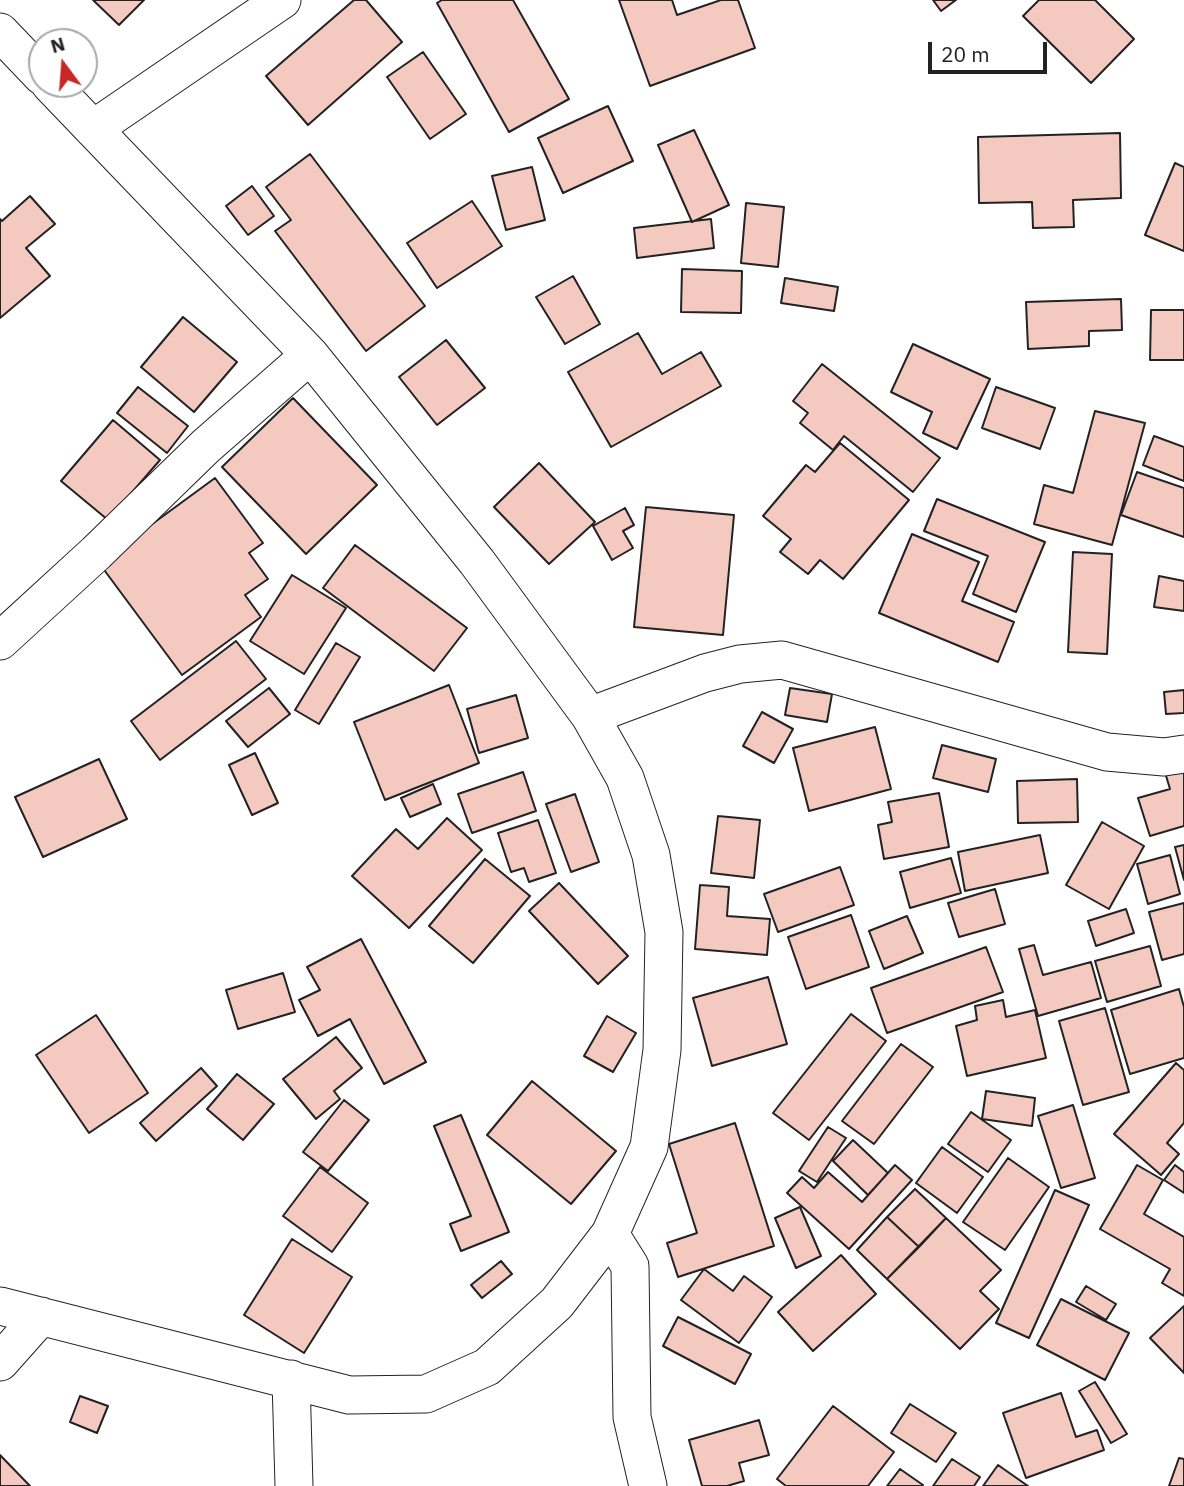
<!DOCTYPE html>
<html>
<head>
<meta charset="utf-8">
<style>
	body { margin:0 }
	#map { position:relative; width:1184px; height:1486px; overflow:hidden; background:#fff; font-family:"IBM Plex Sans",sans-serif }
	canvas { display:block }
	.north { position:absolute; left:28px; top:28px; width:70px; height:70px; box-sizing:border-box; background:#fff; border:2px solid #a7a7a7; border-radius:50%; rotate:344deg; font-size:19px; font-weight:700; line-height:28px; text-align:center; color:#222 }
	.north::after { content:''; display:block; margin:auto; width:24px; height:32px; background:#c62828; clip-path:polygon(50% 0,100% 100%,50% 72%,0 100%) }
	.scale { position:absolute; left:928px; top:42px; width:119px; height:32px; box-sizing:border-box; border:4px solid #222; border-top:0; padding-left:9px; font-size:21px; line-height:24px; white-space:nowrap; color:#222; -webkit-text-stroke:5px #fff; paint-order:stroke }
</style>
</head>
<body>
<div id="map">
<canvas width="1184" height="1486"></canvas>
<div class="north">N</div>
<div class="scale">20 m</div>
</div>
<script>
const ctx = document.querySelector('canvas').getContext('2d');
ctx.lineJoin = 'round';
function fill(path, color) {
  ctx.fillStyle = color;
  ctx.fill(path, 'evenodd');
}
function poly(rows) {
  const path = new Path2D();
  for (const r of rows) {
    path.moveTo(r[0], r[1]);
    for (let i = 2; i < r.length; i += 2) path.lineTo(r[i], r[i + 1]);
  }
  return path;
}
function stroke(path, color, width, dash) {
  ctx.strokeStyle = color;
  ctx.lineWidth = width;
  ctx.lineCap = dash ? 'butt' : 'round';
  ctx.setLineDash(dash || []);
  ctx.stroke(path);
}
const building = poly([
	[93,0,144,0,119,25,93,0],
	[354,0,366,0,402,42,308,125,266,76,354,0],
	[442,0,513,0,569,99,509,132,437,3,442,0],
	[619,0,672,0,677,15,721,0,738,0,755,48,650,86,619,0],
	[933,0,956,0,941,11,933,0],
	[1039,0,1095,0,1134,39,1091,83,1023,16,1039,0],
	[423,52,466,114,430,139,387,77,423,52],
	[608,106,633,161,563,193,538,138,608,106],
	[694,130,729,205,692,222,658,145,694,130],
	[1120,133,1121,198,1073,200,1074,227,1033,228,1032,202,979,203,978,137,1120,133],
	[310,154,425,306,366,351,275,231,291,220,266,187,310,154],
	[1175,163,1184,167,1184,251,1145,235,1175,163],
	[532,167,545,220,506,230,492,176,532,167],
	[252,186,274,216,248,235,226,206,252,186],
	[30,196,55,224,26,248,50,276,0,318,0,219,2,221,30,196],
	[472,201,502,246,437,288,407,243,472,201],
	[746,203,784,207,778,267,741,263,746,203],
	[711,219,714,248,637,258,634,228,711,219],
	[682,269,742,271,741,313,681,312,682,269],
	[573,276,600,324,565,344,536,297,573,276],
	[785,278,838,287,834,311,781,303,785,278],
	[1121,299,1122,330,1089,331,1089,346,1028,349,1026,302,1121,299],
	[1151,310,1184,310,1184,360,1150,360,1151,310],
	[183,317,237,362,194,412,141,367,183,317],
	[638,333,662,374,701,352,721,386,611,447,568,372,638,333],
	[446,340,485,388,437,425,399,377,446,340],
	[913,344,990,379,957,449,923,433,932,412,891,392,913,344],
	[822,364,940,458,913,492,844,436,833,450,800,423,808,413,793,401,822,364],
	[138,387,188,426,167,453,117,413,138,387],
	[996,387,1055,408,1040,449,982,428,996,387],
	[293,398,377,485,306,554,222,467,293,398],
	[1095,411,1145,423,1112,545,1034,524,1044,485,1073,493,1095,411],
	[113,420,160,460,108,520,61,481,113,420],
	[1154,436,1184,447,1184,481,1143,465,1154,436],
	[840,443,909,500,843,579,820,560,808,574,780,552,791,539,763,516,806,465,815,472,840,443],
	[539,463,595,522,549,564,494,507,539,463],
	[1137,472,1184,488,1184,537,1121,515,1137,472],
	[215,478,263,543,249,553,268,579,245,595,261,617,182,675,99,563,215,478],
	[937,499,1045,542,1016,612,973,594,988,556,924,531,937,499],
	[646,507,734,515,723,635,634,627,646,507],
	[625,508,634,525,623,531,633,548,612,560,593,526,625,508],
	[912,534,979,562,962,601,1014,622,998,662,879,613,912,534],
	[355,545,467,628,434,671,323,588,355,545],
	[1073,552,1112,554,1107,654,1068,652,1073,552],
	[292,575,346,608,304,674,250,641,292,575],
	[1159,576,1184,581,1184,611,1154,607,1159,576],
	[236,641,266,679,160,760,131,721,236,641],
	[336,643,360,657,319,724,295,710,336,643],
	[449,685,479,763,385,800,354,722,449,685],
	[269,688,290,714,248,747,226,721,269,688],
	[790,688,832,694,827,722,785,715,790,688],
	[1184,690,1184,713,1166,714,1164,692,1184,690],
	[516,695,528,738,479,753,467,709,516,695],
	[762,712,793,729,774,763,743,746,762,712],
	[875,727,891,789,809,811,793,748,875,727],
	[942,745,996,759,988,792,933,778,942,745],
	[255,753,278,803,252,815,229,765,255,753],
	[99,759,127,819,43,857,15,797,99,759],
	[1184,763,1184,826,1150,836,1138,798,1170,789,1164,769,1184,763],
	[523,772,536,811,472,833,458,794,523,772],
	[1077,779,1078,822,1018,823,1017,781,1077,779],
	[433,784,441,804,410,817,401,798,433,784],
	[939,793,949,847,884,859,878,825,892,822,888,802,939,793],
	[575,794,599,862,571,872,546,804,575,794],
	[718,816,760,820,754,878,711,873,718,816],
	[447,818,482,850,409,928,352,876,396,829,418,849,447,818],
	[538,820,556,873,529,882,524,868,511,872,498,833,538,820],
	[1102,822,1144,846,1109,909,1066,885,1102,822],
	[1040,835,1048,873,965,891,958,852,1040,835],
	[1184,845,1184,880,1175,847,1184,845],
	[1170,855,1180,894,1148,904,1137,864,1170,855],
	[951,858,961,893,910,908,900,872,951,858],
	[485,859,530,896,473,963,429,926,485,859],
	[840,867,854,905,778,932,764,894,840,867],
	[559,883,628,956,598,984,529,911,559,883],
	[700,885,729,887,727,916,770,919,767,955,695,949,700,885],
	[995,889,1005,924,959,937,948,903,995,889],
	[1184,903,1184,954,1162,960,1149,912,1184,903],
	[1126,909,1134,933,1096,946,1088,921,1126,909],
	[851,915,869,967,806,989,788,937,851,915],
	[907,916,923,953,884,969,869,931,907,916],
	[361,939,426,1062,384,1084,350,1019,318,1036,299,1000,320,990,307,967,361,939],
	[1034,945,1043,975,1091,962,1101,998,1038,1016,1019,949,1034,945],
	[1150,946,1161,986,1107,1002,1095,961,1150,946],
	[986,947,1003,992,887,1033,871,988,986,947],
	[283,973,295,1012,238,1029,226,990,283,973],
	[768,977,787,1044,712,1066,693,998,768,977],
	[1179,989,1184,1007,1184,1058,1130,1074,1111,1010,1179,989],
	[1003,1000,1006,1017,1035,1010,1046,1058,967,1076,956,1026,977,1020,975,1006,1003,1000],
	[1105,1008,1129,1092,1083,1105,1059,1021,1105,1008],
	[851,1014,886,1041,809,1140,773,1113,851,1014],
	[96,1015,148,1093,89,1133,36,1055,96,1015],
	[607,1016,636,1033,613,1072,584,1056,607,1016],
	[336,1037,362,1068,334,1091,340,1099,316,1119,283,1079,336,1037],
	[901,1044,933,1067,874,1144,842,1121,901,1044],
	[1176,1063,1184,1070,1184,1123,1167,1143,1179,1154,1161,1175,1114,1134,1176,1063],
	[201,1068,217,1086,156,1141,140,1123,201,1068],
	[237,1074,274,1104,243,1140,207,1109,237,1074],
	[532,1081,616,1151,571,1204,487,1135,532,1081],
	[986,1091,1035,1098,1032,1126,982,1119,986,1091],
	[344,1100,369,1120,328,1171,303,1152,344,1100],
	[1073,1105,1095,1178,1061,1188,1038,1116,1073,1105],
	[971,1112,1011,1140,988,1172,948,1144,971,1112],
	[461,1115,509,1232,461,1251,450,1224,471,1216,434,1126,461,1115],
	[735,1123,774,1246,678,1277,667,1243,697,1233,669,1144,735,1123],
	[828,1127,846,1138,817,1182,799,1171,828,1127],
	[853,1140,888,1173,868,1195,833,1161,853,1140],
	[942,1147,983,1177,957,1213,916,1183,942,1147],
	[1008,1158,1049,1187,1005,1250,963,1222,1008,1158],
	[895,1165,912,1180,849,1249,787,1193,802,1177,814,1188,828,1172,862,1202,895,1165],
	[1137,1165,1163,1180,1144,1214,1184,1237,1184,1296,1162,1283,1170,1269,1100,1229,1137,1165],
	[1175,1165,1184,1172,1184,1193,1164,1180,1175,1165],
	[320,1167,368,1203,332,1252,283,1216,320,1167],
	[915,1189,946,1218,919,1247,887,1217,915,1189],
	[1055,1190,1089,1205,1029,1338,996,1323,1055,1190],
	[800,1207,821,1256,796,1268,775,1218,800,1207],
	[887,1217,919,1247,887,1279,857,1250,887,1217],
	[946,1218,1001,1270,980,1291,999,1309,960,1349,887,1279,946,1218],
	[292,1239,352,1277,304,1353,244,1315,292,1239],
	[841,1255,876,1294,813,1351,778,1312,841,1255],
	[501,1261,512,1274,482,1298,471,1285,501,1261],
	[704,1269,733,1291,744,1276,772,1297,739,1343,681,1300,704,1269],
	[1086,1286,1116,1304,1106,1320,1076,1302,1086,1286],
	[1061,1299,1129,1333,1105,1380,1037,1345,1061,1299],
	[1184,1306,1184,1373,1150,1338,1184,1306],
	[678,1317,751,1354,735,1384,663,1346,678,1317],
	[1095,1382,1127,1434,1111,1443,1079,1391,1095,1382],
	[1061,1393,1076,1437,1097,1430,1104,1450,1026,1478,1003,1413,1061,1393],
	[80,1396,108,1406,97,1433,70,1422,80,1396],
	[910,1404,956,1433,936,1462,891,1433,910,1404],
	[833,1406,894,1452,868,1486,786,1486,777,1479,833,1406],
	[759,1420,769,1455,739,1463,744,1481,727,1486,702,1486,689,1440,759,1420],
	[0,1455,30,1486,0,1486,0,1455],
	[1179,1458,1184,1459,1184,1486,1169,1486,1179,1458],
	[952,1459,980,1477,974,1486,933,1486,952,1459],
	[998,1465,1028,1486,983,1486,998,1465],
	[900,1469,923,1485,922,1486,887,1486,900,1469]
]);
fill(building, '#f3c9c0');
stroke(building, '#222', 2);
const street = poly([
	[0,32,42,76],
	[93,129,282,0],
	[0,641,96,553,206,446,310,355],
	[590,716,705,673,740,664,782,660,1107,752,1164,757,1184,754],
	[610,1234,630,1266,632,1417,648,1486],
	[0,1306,349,1395,426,1394,487,1367,557,1303,610,1234,649,1147,662,1050,664,932,651,855,625,778,590,716,477,562,310,355,50,84],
	[0,1362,41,1316],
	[291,1379,294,1486]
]);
stroke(street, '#222', 39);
stroke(street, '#fff', 37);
</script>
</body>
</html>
